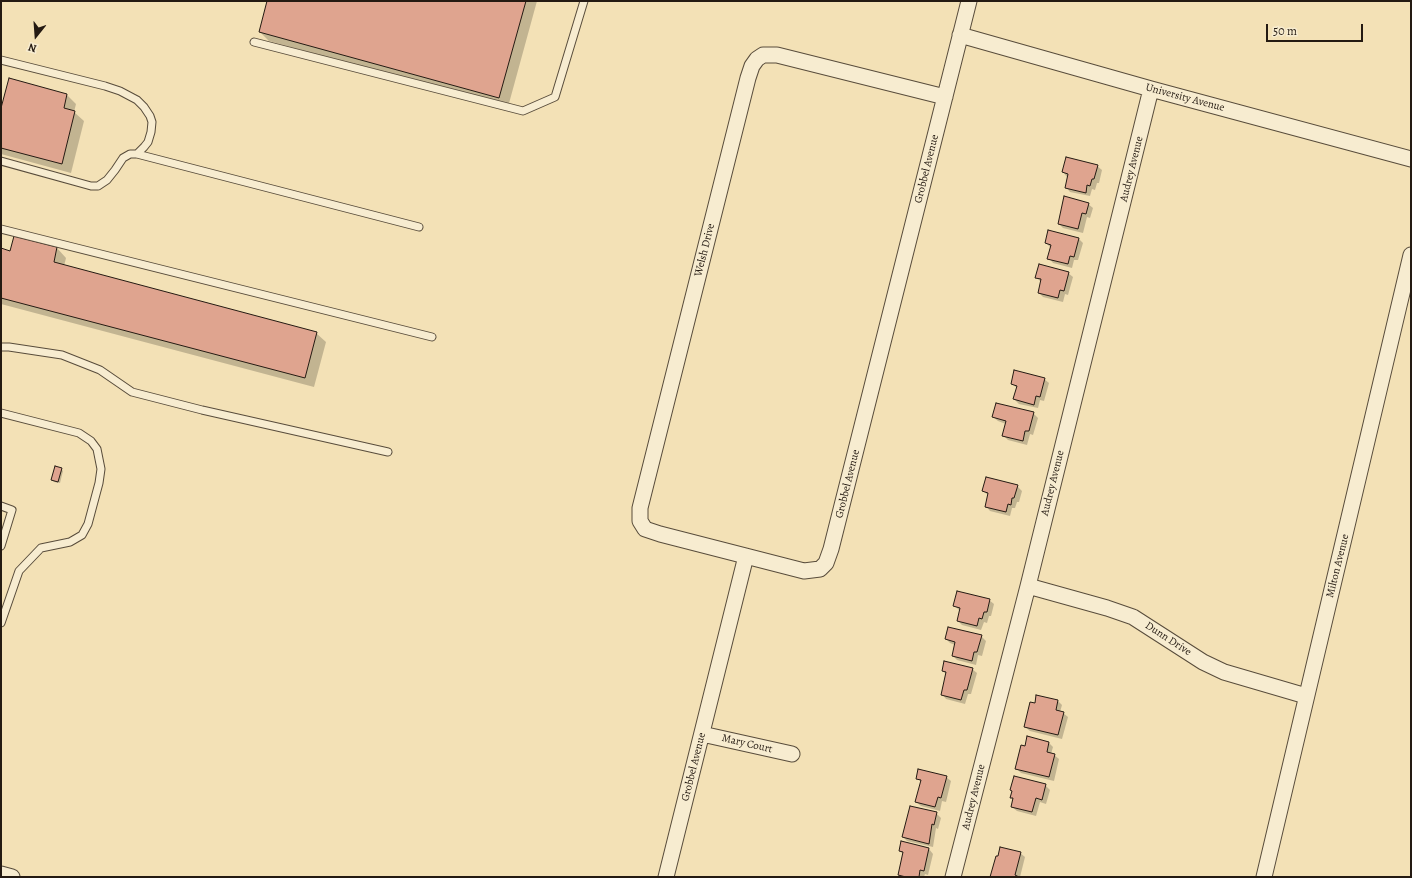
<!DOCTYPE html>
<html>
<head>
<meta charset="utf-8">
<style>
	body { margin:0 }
	#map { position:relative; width:1412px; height:878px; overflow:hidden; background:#f3e1b6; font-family:Alegreya,serif }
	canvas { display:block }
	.frame { position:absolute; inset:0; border:2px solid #241a12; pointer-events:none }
	.north { position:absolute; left:16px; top:16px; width:40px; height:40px; -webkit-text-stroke:3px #f7ecd0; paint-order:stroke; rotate:197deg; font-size:11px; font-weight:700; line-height:16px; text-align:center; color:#241a12 }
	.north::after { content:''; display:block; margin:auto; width:14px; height:18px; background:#241a12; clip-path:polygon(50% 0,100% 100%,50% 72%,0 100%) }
	.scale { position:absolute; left:1266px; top:24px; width:97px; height:18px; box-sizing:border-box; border:2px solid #241a12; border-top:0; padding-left:5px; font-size:12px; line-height:14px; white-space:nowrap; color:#241a12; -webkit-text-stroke:3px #f7ecd0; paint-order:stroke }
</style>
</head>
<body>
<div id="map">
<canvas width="1412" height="878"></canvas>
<div class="frame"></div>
<div class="north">N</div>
<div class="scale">50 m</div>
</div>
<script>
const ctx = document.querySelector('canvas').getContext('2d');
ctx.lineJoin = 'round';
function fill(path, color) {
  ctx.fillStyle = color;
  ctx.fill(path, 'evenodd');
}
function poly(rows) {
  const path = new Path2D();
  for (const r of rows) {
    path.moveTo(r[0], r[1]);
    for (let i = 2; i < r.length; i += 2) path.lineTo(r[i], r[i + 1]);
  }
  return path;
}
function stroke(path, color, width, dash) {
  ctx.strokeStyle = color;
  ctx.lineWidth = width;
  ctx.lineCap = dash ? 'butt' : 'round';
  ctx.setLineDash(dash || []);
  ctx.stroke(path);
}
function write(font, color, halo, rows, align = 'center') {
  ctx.font = font + ' Alegreya,serif';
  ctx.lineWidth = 3;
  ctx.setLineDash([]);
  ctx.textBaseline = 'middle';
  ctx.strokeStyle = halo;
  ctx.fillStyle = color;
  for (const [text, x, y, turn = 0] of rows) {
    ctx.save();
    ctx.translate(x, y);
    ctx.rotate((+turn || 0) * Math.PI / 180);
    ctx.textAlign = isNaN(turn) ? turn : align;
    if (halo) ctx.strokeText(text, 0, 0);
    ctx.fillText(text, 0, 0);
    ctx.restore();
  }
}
fill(poly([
	[268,1,537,1,508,107,269,41,260,32],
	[67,95,76,104,74,112,84,121,71,173,1,154,1,112],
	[1097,166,1102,170,1099,183,1097,183,1095,190,1092,189,1090,196,1070,192,1066,187,1067,177,1063,172],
	[1088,204,1093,208,1090,218,1087,217,1083,233,1063,228,1059,224],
	[15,237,57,248,66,258,64,266,316,333,326,342,314,387,1,304,1,249,11,252],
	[1078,238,1083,243,1078,260,1074,260,1072,268,1053,263,1049,258,1051,248,1046,243],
	[1068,273,1073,277,1068,295,1065,294,1063,302,1043,297,1039,293,1041,282,1036,277],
	[1044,379,1049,383,1044,401,1040,400,1038,408,1019,404,1014,399,1017,388,1012,384],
	[1033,413,1038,418,1033,435,1030,434,1027,445,1008,440,1003,435,1006,424,998,421,993,417],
	[61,469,63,471,60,483,54,482,52,480],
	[1017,486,1022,491,1019,502,1017,502,1015,508,1012,508,1010,516,990,511,986,506,988,495,983,491],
	[989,600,994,604,991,616,989,616,987,623,984,622,981,630,962,625,958,621,960,611,955,606],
	[981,636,986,641,982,656,978,655,976,665,957,660,953,656,955,645,950,643,946,639],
	[972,669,977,673,971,694,968,694,965,704,946,699,942,694,947,675,943,671],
	[1058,701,1062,705,1060,712,1063,713,1068,717,1062,739,1030,731,1025,727],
	[1049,743,1053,747,1051,754,1054,755,1059,759,1054,781,1021,773,1017,769],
	[946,777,951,781,946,802,942,801,940,811,921,806,916,802,921,782,917,778],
	[1045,785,1050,790,1046,804,1040,802,1036,816,1017,811,1012,807,1014,800,1011,797,1013,792,1011,790],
	[936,813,941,818,938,829,936,828,933,847,907,841,903,837],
	[902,843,929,849,933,854,928,875,925,874,924,877,901,877,899,875,904,855,900,851],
	[1020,853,1025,857,1020,877,991,877]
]), '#0003');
const building = poly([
	[267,1,526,1,499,98,259,32,267,1],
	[9,78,67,94,64,108,75,111,62,164,1,148,1,108,9,78],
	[1066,157,1098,165,1094,179,1092,179,1090,186,1087,185,1086,193,1065,188,1068,174,1062,172,1066,157],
	[1064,196,1089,203,1086,214,1082,213,1078,229,1058,224,1064,196],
	[1048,230,1079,238,1074,257,1070,256,1068,264,1047,259,1051,245,1045,243,1048,230],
	[14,236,57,247,54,262,317,332,305,378,1,298,1,248,10,251,14,236],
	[1039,264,1069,272,1064,291,1060,290,1058,298,1038,293,1041,279,1035,278,1039,264],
	[1014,370,1045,378,1040,397,1036,396,1034,405,1013,399,1017,386,1011,384,1014,370],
	[996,403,1034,412,1029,431,1025,431,1023,441,1002,436,1006,421,992,417,996,403],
	[55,466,62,468,58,482,51,480,55,466],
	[986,477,1018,485,1014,498,1012,498,1011,505,1008,504,1006,512,985,507,988,493,982,491,986,477],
	[957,591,990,599,987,612,984,612,982,619,979,618,977,626,957,621,960,608,953,606,957,591],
	[948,627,982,635,977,652,974,652,972,661,952,656,955,642,945,639,948,627],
	[944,661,973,668,967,690,964,690,961,700,941,695,946,672,942,671,944,661],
	[1036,695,1058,700,1056,710,1064,712,1058,735,1024,727,1030,702,1035,703,1036,695],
	[1027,736,1049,742,1047,752,1055,754,1049,777,1015,769,1021,745,1025,746,1027,736],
	[918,769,947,776,941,798,938,797,935,807,915,802,921,780,916,779,918,769],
	[1014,776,1046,784,1042,800,1036,798,1032,812,1011,807,1013,798,1010,798,1012,791,1010,790,1014,776],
	[910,806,937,812,934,825,932,824,929,844,902,837,910,806],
	[901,841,929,848,924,871,920,870,919,877,906,877,898,875,903,852,899,851,901,841],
	[1000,847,1021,852,1015,875,1019,877,990,877,996,856,998,856,1000,847]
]);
fill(building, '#dfa48f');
stroke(building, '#241a12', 1);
const service = poly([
	[254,42,523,111,555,97,584,1],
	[1,60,105,86,120,91,137,100,144,107,150,116,152,122,151,132,148,142,144,147,137,154],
	[1,161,91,186,98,186,107,180,115,170,123,158,130,154,137,154,419,227],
	[1,229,432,337],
	[1,347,9,347,62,355,100,370,132,392,202,410,388,452],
	[1,413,79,433,91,441,97,449,101,469,99,483,88,524,82,535,70,542,41,548,19,571,1,623],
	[1,506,12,510,1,546]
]);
const minor = poly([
	[960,35,1151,89,1411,159],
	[945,97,777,55,763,55,757,59,752,66,748,78,640,508,640,521,645,529,660,534,804,571,820,569,826,563,831,549,969,1],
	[1028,586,1107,608,1133,617,1203,662,1224,672,1306,696],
	[702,734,792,754],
	[1,874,12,877],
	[666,877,746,556],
	[953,877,1028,586,1151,89],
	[1264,877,1411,255]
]);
stroke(service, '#584c3b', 9);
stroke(minor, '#584c3b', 17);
stroke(service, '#f7ecd0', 7);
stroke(minor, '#f7ecd0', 15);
write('11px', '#241a12', '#f7ecd0', [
	["University Avenue",1185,98,15],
	["Grobbel Avenue",927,169,-76],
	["Audrey Avenue",1132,169,-76],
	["Welsh Drive",705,250,-76],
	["Audrey Avenue",1053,483,-76],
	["Grobbel Avenue",848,484,-76],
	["Milton Avenue",1338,566,-76],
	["Dunn Drive",1168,639,33],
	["Mary Court",747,744,13],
	["Grobbel Avenue",694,767,-76],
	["Audrey Avenue",974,797,-76]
]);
</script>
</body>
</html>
